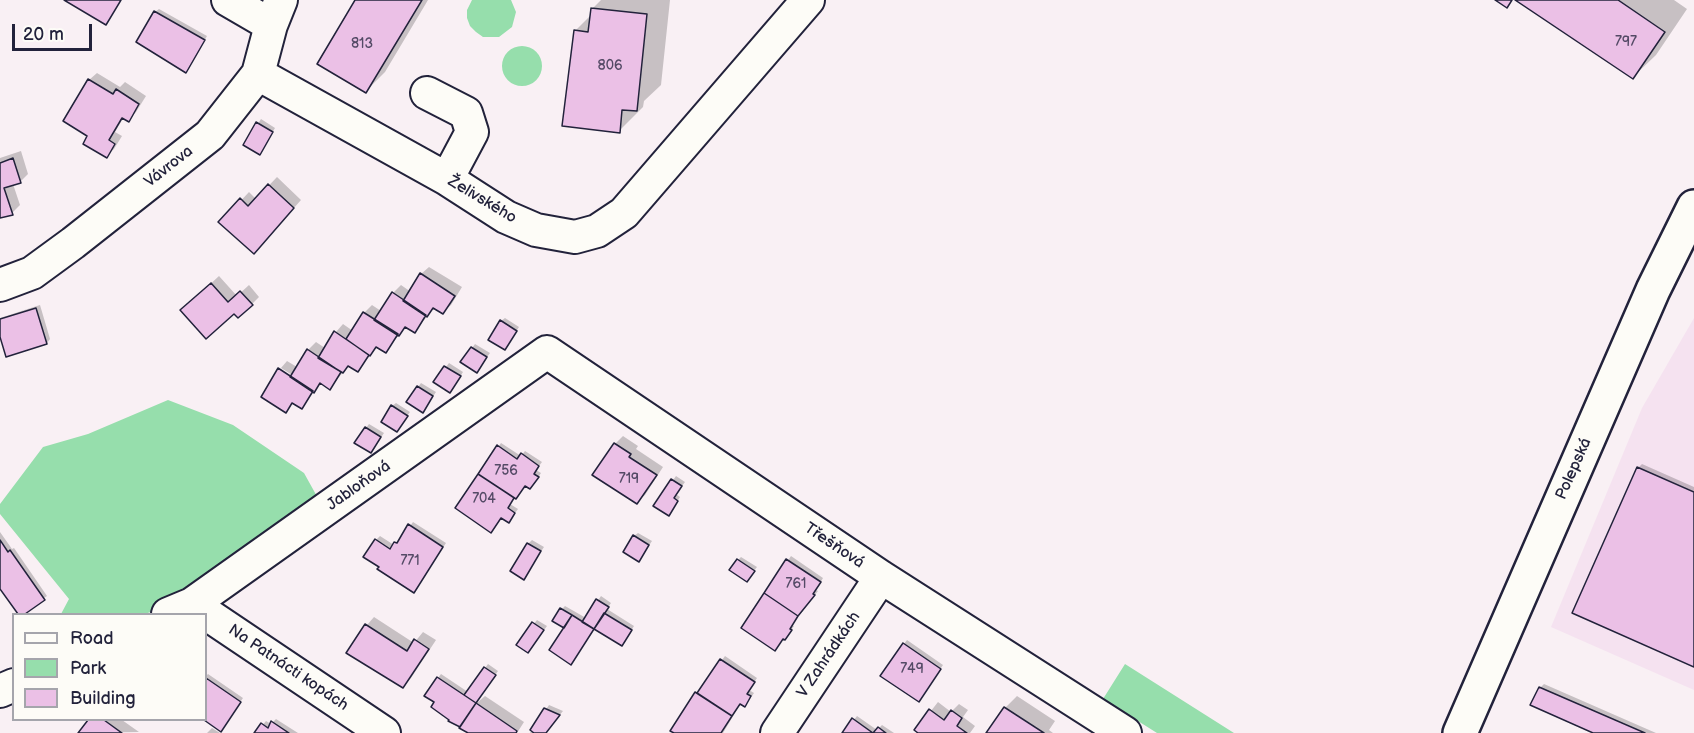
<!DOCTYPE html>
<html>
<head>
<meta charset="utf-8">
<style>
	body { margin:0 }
	#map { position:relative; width:1694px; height:733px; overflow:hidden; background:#f9f0f4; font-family:"Balsamiq Sans",sans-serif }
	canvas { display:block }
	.legend { position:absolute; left:12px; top:613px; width:195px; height:108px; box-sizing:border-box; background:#fdfcf7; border:2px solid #a5a5ac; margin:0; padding:8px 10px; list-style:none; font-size:18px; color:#22223b }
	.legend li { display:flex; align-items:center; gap:12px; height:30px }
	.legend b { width:30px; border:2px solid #a5a5ac }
	.scale { position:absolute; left:12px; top:24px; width:80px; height:27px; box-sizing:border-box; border:3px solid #22223b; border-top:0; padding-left:8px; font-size:18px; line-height:21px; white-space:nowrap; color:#22223b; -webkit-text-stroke:4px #fdfcf7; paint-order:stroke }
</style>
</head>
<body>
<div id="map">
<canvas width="1694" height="733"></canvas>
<ul class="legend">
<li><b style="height:8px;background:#fdfcf7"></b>Road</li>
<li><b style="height:16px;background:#96deac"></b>Park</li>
<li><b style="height:16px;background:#ebc0e6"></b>Building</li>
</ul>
<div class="scale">20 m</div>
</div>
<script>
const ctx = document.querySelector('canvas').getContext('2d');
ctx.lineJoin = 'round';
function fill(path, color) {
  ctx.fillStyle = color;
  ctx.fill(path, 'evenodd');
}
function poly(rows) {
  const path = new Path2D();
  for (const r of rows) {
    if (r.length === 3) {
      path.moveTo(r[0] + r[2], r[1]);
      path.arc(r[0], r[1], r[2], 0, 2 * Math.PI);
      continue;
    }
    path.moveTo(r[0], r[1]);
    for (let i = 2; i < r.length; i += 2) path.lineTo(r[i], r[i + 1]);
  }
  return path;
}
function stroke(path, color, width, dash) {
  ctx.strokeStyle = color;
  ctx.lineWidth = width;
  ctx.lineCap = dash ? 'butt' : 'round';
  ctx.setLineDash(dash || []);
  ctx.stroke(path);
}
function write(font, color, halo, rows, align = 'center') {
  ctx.font = font + ' "Balsamiq Sans",sans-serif';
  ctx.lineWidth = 6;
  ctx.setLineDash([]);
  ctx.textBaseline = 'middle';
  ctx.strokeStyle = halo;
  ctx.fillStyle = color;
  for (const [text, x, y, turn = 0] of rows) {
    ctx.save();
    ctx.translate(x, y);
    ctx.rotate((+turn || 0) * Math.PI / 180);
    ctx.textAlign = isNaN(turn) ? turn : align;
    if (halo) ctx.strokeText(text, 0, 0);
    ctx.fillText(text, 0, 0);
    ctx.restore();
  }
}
fill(poly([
	[1694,318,1694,690,1551,627,1642,408]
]), '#f5e2f0');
fill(poly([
	[472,0,511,0,516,12,512,27,499,37,483,37,476,32,470,26,467,18,467,10],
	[522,66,20],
	[168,400,233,425,304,473,319,500,195,596,145,614,61,614,69,599,0,514,0,504,43,447,88,434],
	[1125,664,1234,733,1157,733,1103,699]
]), '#96deac');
fill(poly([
	[357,0,428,0,385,72,366,91],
	[601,0,670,0,661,85,644,101,643,107,619,131,575,31,592,14,592,9],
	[1517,0,1674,0,1687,9,1656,55,1633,77],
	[159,9,207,36,189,68,155,12],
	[97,73,120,87,125,82,146,96,136,112,129,120,124,117,115,132,122,136,114,149,106,156,89,80],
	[261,119,275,128,263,149,245,144],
	[21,151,28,174,20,182,13,184,20,205,12,213,0,217,0,158],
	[277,177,301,200,261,245,221,222,249,192,256,199],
	[429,267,462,287,451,305,443,312,435,307,415,331,406,326,386,351,378,346,358,370,349,365,330,388,322,382,302,407,294,402,286,411,297,378,281,368,287,361,297,367,308,350,316,342,325,348,336,332,343,324,353,331,364,313,372,305,381,311,393,293,401,285,411,292,421,274],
	[219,276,237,296,249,285,259,297,252,304,235,312,190,303],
	[40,305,50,339,47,343,0,332,0,318],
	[505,318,519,327,505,348,501,321],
	[475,344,490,353,477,371,462,362],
	[449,363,463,372,454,387,435,382],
	[421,383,436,392,426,407,408,401],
	[396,403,410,412,397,430,392,406],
	[369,424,384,433,374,448,366,428],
	[623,436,638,446,636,449,663,467,645,495,637,502,594,475,615,444],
	[501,443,521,456,525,451,542,462,536,470,541,473,534,484,526,484,510,504,518,509,512,517,457,508],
	[1642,464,1694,487,1694,665,1638,468],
	[676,476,685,482,676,494,680,497,672,510,655,506],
	[413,522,446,543,417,587,376,540,380,536,394,545,400,540],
	[0,532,12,549,14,548,47,596,22,614,20,614,0,586],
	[638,533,652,541,642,556,634,536],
	[532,540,544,547,524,578,528,544],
	[791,556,823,578,816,590,818,591,792,625,794,626,788,635,743,627],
	[741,557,757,567,750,576,738,560],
	[601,596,611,603,607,609,634,626,625,641,595,628,574,660,562,609,565,606,586,618],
	[374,617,414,643,423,632,436,640,411,678,403,686,348,652,367,625],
	[537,620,547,626,531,648,518,644],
	[907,640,943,665,922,696,904,644],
	[725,656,757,678,749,690,754,693,748,702,741,703,723,733,676,733,672,730,697,693,704,685],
	[488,664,498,671,477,701,478,702,485,696,524,722,517,733,470,733,436,701,438,678,441,674,468,692],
	[208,674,243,698,221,730,206,719,206,676],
	[1544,684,1656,733,1597,733,1540,688],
	[1017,696,1055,721,1049,730,1053,733,988,733,1005,708],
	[938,702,951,712,959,704,968,710,963,717,975,726,970,733,921,733,916,730],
	[549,705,563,711,545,733,530,733],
	[857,716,877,730,882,725,894,733,844,733],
	[276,719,298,733,256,733,266,721,271,724],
	[89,720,122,720,139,732,80,733],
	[212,728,220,733,207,733]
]), '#0003');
const building = poly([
	[64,0,121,0,106,25,64,0],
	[355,0,422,0,366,93,317,64,355,0],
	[1495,0,1512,0,1507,8,1495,0],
	[1515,0,1618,0,1665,32,1633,79,1515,0],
	[591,8,647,14,637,111,622,110,620,133,562,126,574,30,588,32,591,8],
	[154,11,205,40,186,73,136,42,154,11],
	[88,79,113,94,116,89,139,104,129,122,122,118,109,140,115,144,107,158,83,144,87,136,63,121,88,79],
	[256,122,273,132,260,155,243,145,256,122],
	[13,158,21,183,4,188,13,215,0,218,0,163,13,158],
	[268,184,294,208,254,254,218,222,240,198,248,206,268,184],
	[420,273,455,296,443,314,433,308,427,317,403,301,420,273],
	[211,283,228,302,240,291,253,305,238,318,234,314,206,339,180,310,211,283],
	[392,292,426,315,415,333,405,327,399,336,374,320,392,292],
	[36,308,47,344,6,357,0,337,0,319,36,308],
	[363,312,398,334,386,353,376,347,370,356,346,339,363,312],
	[500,320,517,331,505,350,488,340,500,320],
	[334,331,369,355,358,372,348,366,343,373,318,358,334,331],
	[471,347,487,357,477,373,460,362,471,347],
	[307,349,341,372,330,390,320,383,314,393,290,377,307,349],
	[444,366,461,376,450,393,433,382,444,366],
	[278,368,313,391,302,409,292,403,286,413,261,397,278,368],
	[417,386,433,396,423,413,406,402,417,386],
	[391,405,408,416,397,432,381,422,391,405],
	[365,427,381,437,371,453,354,443,365,427],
	[614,443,631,454,629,457,657,475,637,504,592,475,614,443],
	[497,445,517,459,521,453,539,466,534,474,539,477,530,489,525,486,516,499,478,474,497,445],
	[1637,467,1694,492,1694,667,1572,613,1637,467],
	[478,474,514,498,508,508,515,513,509,523,501,518,491,533,455,508,478,474],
	[671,479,682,486,674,498,678,501,669,516,653,506,671,479],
	[408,524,443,547,414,593,377,569,379,567,363,557,375,539,390,549,394,542,397,543,408,524],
	[633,535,649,545,639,562,623,552,633,535],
	[0,540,8,552,10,550,45,600,25,614,18,614,0,589,0,540],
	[527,543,541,551,524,580,510,571,527,543],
	[737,559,755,571,747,582,729,570,737,559],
	[786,559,821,582,813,594,815,595,798,616,764,593,786,559],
	[764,593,798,616,790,629,792,630,785,640,783,639,775,651,741,628,764,593],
	[596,599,609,607,594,629,582,622,596,599],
	[560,608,572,615,564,628,552,621,560,608],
	[604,613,632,630,622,646,594,629,604,613],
	[572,615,594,629,571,665,549,650,572,615],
	[532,622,544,630,528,653,516,645,532,622],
	[365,624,407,651,414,639,429,649,403,688,346,653,365,624],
	[903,643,941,669,919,702,880,676,903,643],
	[720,659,755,682,747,694,751,696,745,707,740,704,732,716,697,693,720,659],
	[484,667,496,675,476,703,464,695,484,667],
	[437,677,476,703,460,727,448,721,449,720,431,707,434,702,424,696,437,677],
	[206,678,241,702,221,732,204,720,206,720,206,678],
	[1539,687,1645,733,1593,733,1530,705,1539,687],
	[695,692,732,716,721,733,674,733,670,731,695,692],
	[476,703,517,731,516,733,468,733,459,728,476,703],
	[1004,707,1044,733,986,733,1004,707],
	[544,708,560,715,546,733,534,733,530,730,544,708],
	[929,709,944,720,951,710,962,718,957,726,967,733,918,733,914,730,929,709],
	[852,718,873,733,878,727,886,733,842,733,852,718],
	[88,720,104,720,122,733,78,733,88,720],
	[271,721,289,733,254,733,261,723,268,728,271,721]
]);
fill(building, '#ebc0e6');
stroke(building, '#22223b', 1.5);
const minor = poly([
	[228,0,271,25],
	[258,74,447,179,506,217,536,230,575,237,597,231,624,213,808,0],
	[427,93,466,113,472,132,447,179],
	[0,285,32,273,73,243,210,135,258,74,271,25,281,0],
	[192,604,384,733],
	[168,614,192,604,547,352,881,577,1125,733],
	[0,691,14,685],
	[777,733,881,577]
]);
const secondary = poly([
	[1460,733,1653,290,1694,207]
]);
stroke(minor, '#22223b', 36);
stroke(secondary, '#22223b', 38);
stroke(minor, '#fdfcf7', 32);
stroke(secondary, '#fdfcf7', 33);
write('14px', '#544a66', null, [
	["797",1626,42],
	["813",362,44],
	["806",610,66],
	["756",506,471],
	["719",629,479],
	["704",484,499],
	["771",410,561],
	["761",796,584],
	["749",912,669]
]);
write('16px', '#22223b', '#fdfcf7', [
	["Vávrova",169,167,-38],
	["Želivského",482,200,31],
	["Polepská",1574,469,-66],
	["Jabloňová",359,486,-35],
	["Třešňová",834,546,34],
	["V Zahrádkách",829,655,-56],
	["Na Patnácti kopách",288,668,34]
]);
</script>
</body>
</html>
